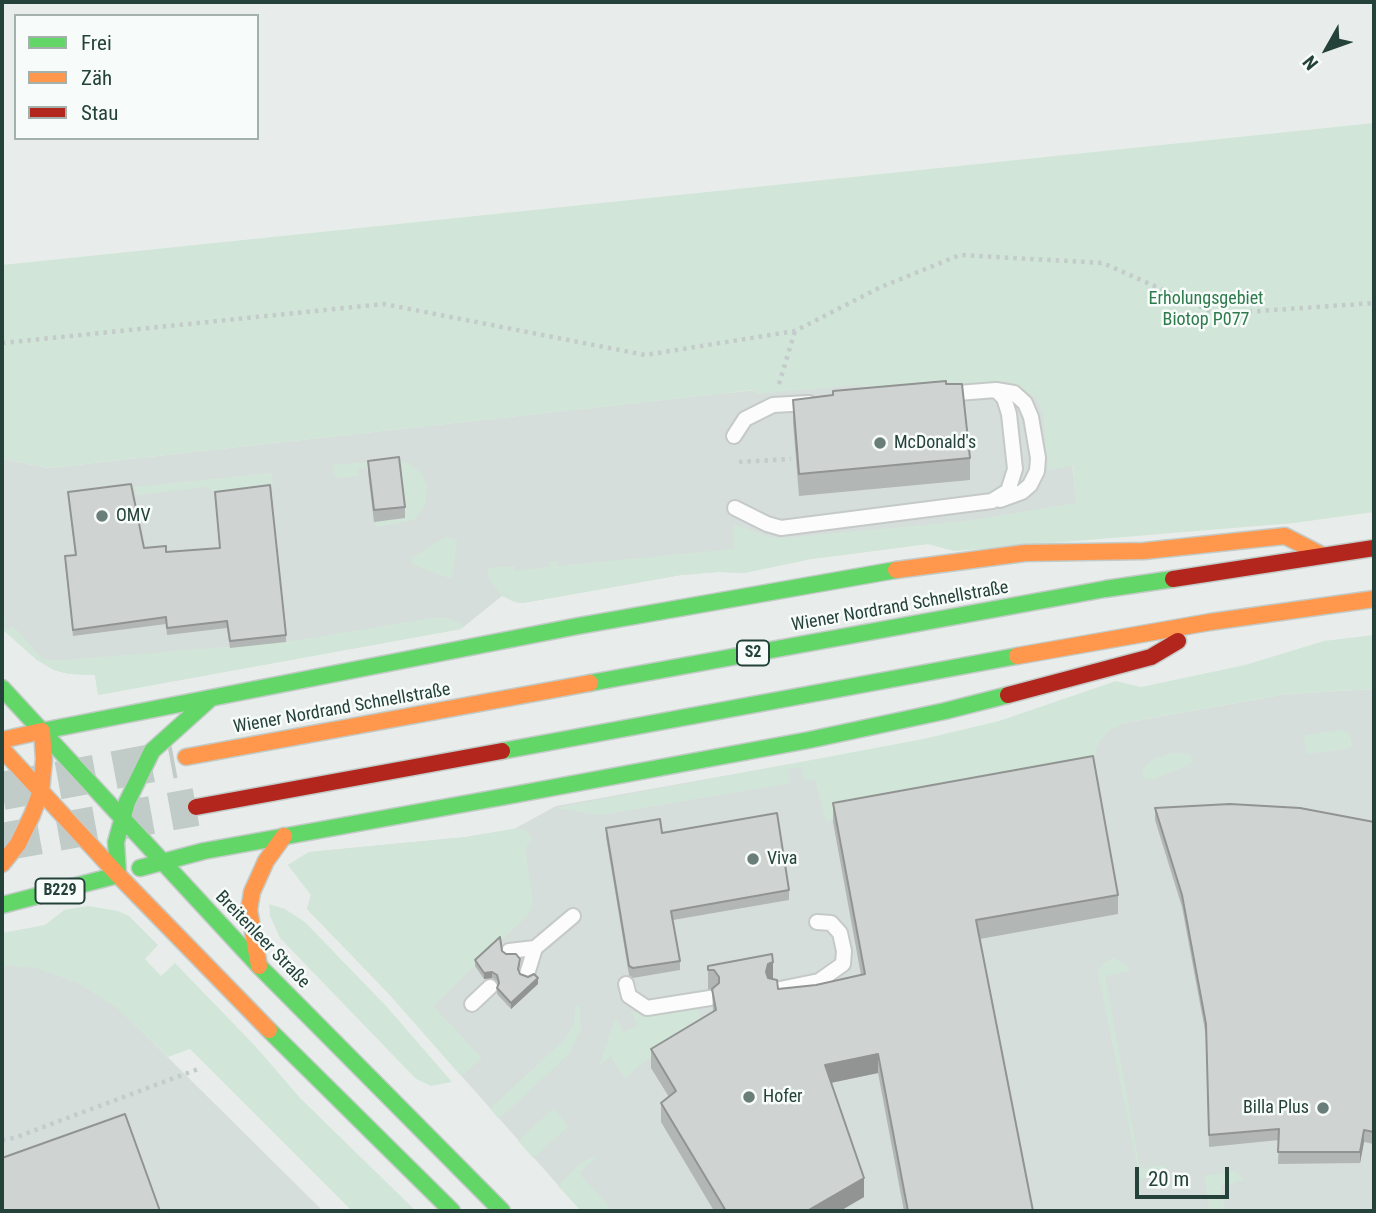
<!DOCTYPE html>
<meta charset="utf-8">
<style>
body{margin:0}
#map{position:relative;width:1376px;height:1213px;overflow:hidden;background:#e8edeb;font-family:"Roboto Condensed",sans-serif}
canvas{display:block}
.frame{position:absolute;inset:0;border:4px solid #24423a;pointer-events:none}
.legend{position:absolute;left:14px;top:14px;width:245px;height:126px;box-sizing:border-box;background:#f7fbf9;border:2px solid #a3b1ad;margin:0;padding:9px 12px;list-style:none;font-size:21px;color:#24423a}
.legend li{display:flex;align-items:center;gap:14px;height:35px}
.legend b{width:35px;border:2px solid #a3b1ad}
.north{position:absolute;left:1292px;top:14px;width:70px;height:70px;-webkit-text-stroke:5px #f7fbf9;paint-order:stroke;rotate:230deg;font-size:19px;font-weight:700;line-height:28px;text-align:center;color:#24423a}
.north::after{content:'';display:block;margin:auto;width:24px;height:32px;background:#24423a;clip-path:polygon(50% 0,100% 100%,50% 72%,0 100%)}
.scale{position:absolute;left:1135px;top:1167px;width:94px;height:32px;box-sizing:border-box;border:4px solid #24423a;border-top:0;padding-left:9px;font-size:21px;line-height:24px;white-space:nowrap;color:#24423a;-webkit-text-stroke:5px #f7fbf9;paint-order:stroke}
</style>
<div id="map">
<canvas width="1376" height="1213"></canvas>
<div class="frame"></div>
<ul class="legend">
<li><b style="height:9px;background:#63d668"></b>Frei</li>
<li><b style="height:9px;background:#ff974d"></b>Zäh</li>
<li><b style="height:9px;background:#b3261e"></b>Stau</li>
</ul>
<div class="north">N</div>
<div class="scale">20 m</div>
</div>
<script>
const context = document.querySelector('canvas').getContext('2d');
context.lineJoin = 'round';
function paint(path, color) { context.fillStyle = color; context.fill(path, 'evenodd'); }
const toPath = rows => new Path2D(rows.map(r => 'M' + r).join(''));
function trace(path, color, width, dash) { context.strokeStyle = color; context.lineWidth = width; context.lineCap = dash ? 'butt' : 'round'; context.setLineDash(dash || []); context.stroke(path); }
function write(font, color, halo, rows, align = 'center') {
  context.font = font + ' "Roboto Condensed",sans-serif'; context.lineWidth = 5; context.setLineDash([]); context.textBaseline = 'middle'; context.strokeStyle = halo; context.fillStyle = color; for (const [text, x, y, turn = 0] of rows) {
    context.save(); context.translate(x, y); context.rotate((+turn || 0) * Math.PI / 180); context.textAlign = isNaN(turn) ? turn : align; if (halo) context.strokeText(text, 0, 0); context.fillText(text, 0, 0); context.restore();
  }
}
const built = toPath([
 [1014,365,1065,405,1077,503,955,551,928,544,811,559,744,573,719,572,681,575,523,603,515,602,502,596,461,629,98,695,95,675,69,674,54,670,37,660,2,629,2,459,49,468,707,395],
 [1374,689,1374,1211,581,1211,389,994,307,909,311,895,288,865,309,852,466,837,514,829,556,806,807,761,814,771,1124,723,1286,694],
 [2,942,109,999,323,1211,2,1211]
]);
const green = toPath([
 [1374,123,1374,512,1294,523,955,551,928,544,811,559,744,573,719,572,681,575,523,603,515,602,502,596,489,579,488,568,514,566,515,571,550,567,550,562,558,561,558,566,734,549,733,529,735,525,770,537,784,538,968,521,1076,503,1073,466,1051,470,1048,468,1043,415,1039,403,1035,397,1017,385,1004,381,882,392,857,385,756,394,755,390,49,468,2,459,2,265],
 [398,460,410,464,422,474,427,487,426,501,424,507,414,520,377,527,376,522,405,518,368,472,367,467,358,468,359,476,335,478,332,465],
 [272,473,273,485,213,491,207,487,136,495,134,487],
 [445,537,456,540,457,543,452,577,449,578,412,564,412,558],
 [2,614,6,619,3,625,7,630,13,626,43,659,54,661,286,642,431,618,446,618,461,623,463,626,461,629,98,695,95,675,69,674,54,670,37,660,2,629],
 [1374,635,1374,689,1286,694,1124,723,1110,730,1099,742,1094,757,1097,774,1093,775,826,821,815,779,804,780,801,767,788,769,790,783,600,815,555,808,923,739,999,721,1116,681,1141,687,1245,665,1324,641],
 [1342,730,1349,733,1352,745,1350,748,1307,754,1304,738,1306,735],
 [1172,753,1190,754,1192,762,1187,766,1150,780,1142,777,1143,769,1154,759],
 [518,828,526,831,532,837,525,850,533,901,529,914,433,1006,482,1058,461,1076,389,994,307,909,311,895,288,865,309,852,466,837],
 [269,904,285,909,305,922,387,1007,452,1082,431,1086,416,1079,280,938,270,916],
 [88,906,118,911,129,916,158,945,145,959,161,976,175,963,257,1048,300,1098,416,1211,352,1211,190,1049,168,1057,116,1007,78,983,36,968,2,965,2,933,45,925,64,910],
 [1113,958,1126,964,1130,971,1105,976,1140,1169,1164,1165,1165,1175,1140,1179,1098,973,1102,964],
 [579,1005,581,1028,570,1053,499,1119,490,1109,564,1040,574,1023,576,1006],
 [698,1006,701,1022,642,1063,625,1079,611,1056,599,1066,616,1017,623,1032,638,1026,631,1011,641,1015],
 [554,1108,568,1127,533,1158,518,1141],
 [594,1156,596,1157,579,1173,613,1211,581,1211,558,1186,581,1163],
 [1231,1171,1236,1172,1244,1180,1221,1186,1225,1211,1210,1211,1204,1176]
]);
const highwayTunnel = toPath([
 [2,791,174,759],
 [2,842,196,807]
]);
const path = toPath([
 [2,343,384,304,645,355,795,331,881,287,960,255,1103,263,1217,314,1374,303],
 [779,384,795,331],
 [739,462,791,459],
 [2,1140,14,1138,201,1068]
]);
const lane = toPath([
 [996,390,1014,393,1025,403,1031,417,1038,458,1037,471,1030,485,1022,492,1000,500],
 [734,436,745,419,773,405,809,403],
 [735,508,767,524,781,528,992,501,1008,491,1015,469,1009,414,1004,398,996,390,945,394],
 [509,951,535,948],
 [527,974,535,948,573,916],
 [626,984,629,996,647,1008,710,998],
 [775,990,819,981,843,964,844,951,840,933,831,923,817,922],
 [472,1004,490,987]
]);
const fast = toPath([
 [590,683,1105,589,1173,579],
 [2,688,259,966,502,1211],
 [42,731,578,626,896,570],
 [502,751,1017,656],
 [502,797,809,740,945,711,1008,695],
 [140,868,204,851,502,797],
 [118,875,116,842,127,802,152,751,211,698],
 [2,905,118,875],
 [269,1030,452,1211]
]);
const slow = toPath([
 [896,570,1025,553,1144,551,1285,536,1322,555],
 [1017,656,1210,622,1374,599],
 [2,740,42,731,44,759,41,791,32,815,18,844,2,864],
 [2,749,118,875,269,1030],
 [186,757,590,683],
 [259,966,249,910,252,892,266,861,284,836]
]);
const jam = toPath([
 [1173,579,1374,548],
 [1008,695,1151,657,1178,641],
 [196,807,502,751]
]);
const wall = toPath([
 [946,384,970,458,970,480,799,496,793,422,793,400],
 [368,461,405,507,405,518,374,522,368,472],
 [68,492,144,548,166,552,220,548,215,492,286,635,286,642,230,648,227,628,167,635,166,624,73,636,65,563,65,556,75,555],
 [833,803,1118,895,1118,914,980,939,1033,1211,904,1211,878,1073,831,1083,864,1197,840,1211,714,1211,661,1122,661,1103,669,1097,651,1068,651,1049,713,1012,712,989,708,989,708,966,773,979,778,989,816,985,861,975,833,822],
 [1155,808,1374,822,1374,1144,1364,1142,1360,1163,1278,1164,1279,1140,1209,1147,1206,1036,1182,907,1155,820],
 [606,828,662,833,789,890,789,900,673,920,680,961,680,970,633,978,629,975,606,837],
 [475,960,520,965,518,971,520,974,538,984,511,1009,497,994,497,988,498,985,497,981,492,978,484,979,475,966]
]);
const shadedWall = toPath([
 [773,962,773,981,768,983,766,972,768,964],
 [492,972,492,978,484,979,484,973],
 [538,978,538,984,511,1009,511,1003],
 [878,1054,878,1073,825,1084,825,1065],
 [1364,1130,1364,1142,1360,1163,1360,1152],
 [864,1178,864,1197,840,1211,807,1211]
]);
const building = toPath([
 [946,381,946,384,962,384,970,458,799,474,793,400,833,395,833,391,946,381],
 [399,457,405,507,374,510,368,461,399,457],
 [131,484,144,548,166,546,166,552,220,548,215,492,270,485,286,635,230,641,227,621,167,628,166,617,73,630,65,556,76,555,68,492,131,484],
 [1093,756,1118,895,976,920,1033,1211,908,1211,878,1054,825,1065,864,1178,807,1211,726,1211,661,1103,676,1091,651,1049,716,1010,712,989,719,983,719,977,714,970,708,970,708,966,772,954,773,962,768,964,766,972,768,978,777,980,778,989,816,985,865,974,833,803,1093,756],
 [1230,804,1300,808,1374,822,1374,1132,1364,1130,1360,1152,1278,1152,1279,1129,1209,1135,1206,1024,1182,895,1155,808,1230,804],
 [777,813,789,890,671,911,680,961,633,968,629,966,606,828,660,819,662,833,777,813],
 [500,937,502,951,506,954,516,954,520,959,518,969,520,974,528,977,534,974,538,978,511,1003,497,988,499,983,497,975,492,972,484,973,475,960,500,937],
 [125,1114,160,1211,2,1211,2,1158,125,1114]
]);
const markers = [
 [880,443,7,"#697e78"],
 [102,516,7,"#697e78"],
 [753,859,7,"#697e78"],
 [749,1097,7,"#697e78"],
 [1323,1108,7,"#697e78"]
];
const shields = [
 [753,653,32],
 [60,891,49]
];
const shieldNames = [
 ["S2",753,653],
 ["B229",60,891]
];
const parkNames = [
 ["Erholungsgebiet",1206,299],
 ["Biotop P077",1206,320]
];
const poiNames = [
 ["McDonald's",894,443],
 ["OMV",116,516],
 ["Viva",767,859],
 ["Hofer",763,1097],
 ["Billa Plus",1309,1108,"right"]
];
const streetNames = [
 ["Wiener Nordrand Schnellstraße",900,607,-10],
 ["Wiener Nordrand Schnellstraße",342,709,-10],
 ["Breitenleer Straße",262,940,46]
];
paint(built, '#d6dedb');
paint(green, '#d1e6d8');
trace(highwayTunnel, '#c1cbc8', 38, [38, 19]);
trace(lane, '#c5cac8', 18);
trace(fast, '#c3cbc8', 19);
trace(slow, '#c3cbc8', 19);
trace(jam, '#c3cbc8', 19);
trace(path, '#c3ccca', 4.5, [3.5, 5]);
trace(lane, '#fcfcfc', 14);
trace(fast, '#63d668', 16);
trace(slow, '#ff974d', 16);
trace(jam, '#b3261e', 16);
paint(wall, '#b2b6b5');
paint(shadedWall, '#919493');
paint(building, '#cfd4d2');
trace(building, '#919493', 2);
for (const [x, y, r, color] of markers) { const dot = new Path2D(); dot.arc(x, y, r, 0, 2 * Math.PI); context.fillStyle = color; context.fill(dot); trace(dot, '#f7fbf9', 2.5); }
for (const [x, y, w] of shields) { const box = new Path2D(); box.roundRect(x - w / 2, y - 12.5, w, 25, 5); context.fillStyle = '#f7fbf9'; context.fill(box); trace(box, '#24423a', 2); }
write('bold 16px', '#24423a', null, shieldNames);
write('18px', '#2d7a4b', '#f7fbf9', parkNames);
write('18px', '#24423a', '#f7fbf9', poiNames, 'left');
write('18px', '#24423a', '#f7fbf9', streetNames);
</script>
